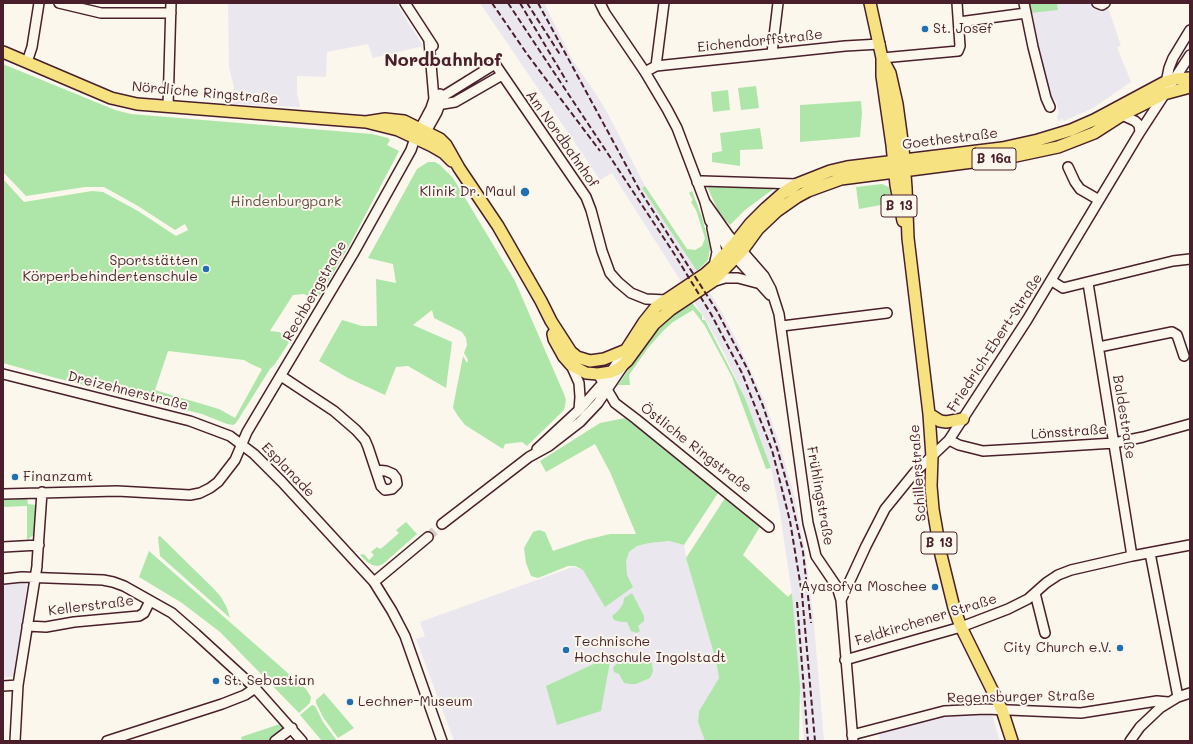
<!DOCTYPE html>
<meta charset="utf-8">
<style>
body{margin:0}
#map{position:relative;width:1193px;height:744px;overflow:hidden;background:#fbf7ec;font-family:Mali,sans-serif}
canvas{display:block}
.frame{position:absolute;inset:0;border:4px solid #4a1f2b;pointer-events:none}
</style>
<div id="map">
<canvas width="1193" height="744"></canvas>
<div class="frame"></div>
</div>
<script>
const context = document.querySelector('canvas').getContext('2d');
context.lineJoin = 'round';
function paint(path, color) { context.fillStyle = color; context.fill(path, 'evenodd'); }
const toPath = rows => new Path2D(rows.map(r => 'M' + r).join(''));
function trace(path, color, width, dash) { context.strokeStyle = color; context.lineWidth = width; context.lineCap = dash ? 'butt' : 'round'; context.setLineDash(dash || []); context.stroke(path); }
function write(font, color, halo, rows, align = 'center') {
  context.font = font + ' Mali,sans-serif'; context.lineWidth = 4; context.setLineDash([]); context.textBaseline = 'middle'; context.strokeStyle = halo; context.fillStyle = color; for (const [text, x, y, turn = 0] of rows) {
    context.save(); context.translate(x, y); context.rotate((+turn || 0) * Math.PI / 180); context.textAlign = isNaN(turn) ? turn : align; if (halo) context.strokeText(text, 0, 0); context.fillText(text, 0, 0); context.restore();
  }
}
const built = toPath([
 [228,3,396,3,423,46,373,58,368,44,327,52,326,77,297,76,297,93,300,107,233,104,234,87,229,68],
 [480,3,545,3,546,7,573,61,596,94,608,114,645,186,642,188,684,250,720,309,738,343,765,402,779,442,794,495,804,544,813,613,824,741,804,741,792,594,780,513,771,468,745,398,722,349,705,319,612,173,600,180],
 [1029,3,1092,3,1093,9,1108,7,1121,46,1117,47,1131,82,1093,108,1064,121,1063,119,1058,121,1057,116,1059,113,1056,101,1050,96,1038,45,1034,19,1030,14],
 [669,541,684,545,686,558,716,661,719,678,699,711,698,722,705,741,454,741,416,639,425,636,420,622,573,567,583,570,629,552,637,546,650,543],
 [24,582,27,586,14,676,3,678,3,584],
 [965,714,992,715,1000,741,880,741,879,734,937,718]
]);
const green = toPath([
 [1030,3,1057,3,1058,10,1031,13],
 [3,64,115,110,131,114,372,134,388,138,390,140,387,145,399,151,349,246,319,297,315,301,304,294,293,295,270,331,279,332,290,339,288,344,275,364,270,369,236,423,233,425,227,424,202,414,56,378,3,363,3,179,24,202,92,191,103,192,138,211,176,236,188,230,185,224,175,230,138,206,104,187,85,187,26,196,3,172],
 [168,351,244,360,251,364,262,369,235,418,219,409,155,390],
 [756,86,759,108,741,110,738,88],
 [728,90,730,110,713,112,711,92],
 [861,101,862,113,860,137,800,142,800,105],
 [760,128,763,149,740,150,740,166,712,162,712,153,722,151,720,133],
 [428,162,435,162,440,165,453,178,515,281,564,394,566,400,564,410,527,446,522,442,505,444,503,449,465,425,458,416,453,408,454,402,463,356,467,363,468,360,464,353,467,345,466,338,462,332,434,318,432,310,413,325,452,342,446,388,408,366,396,367,385,395,348,378,319,361,342,320,362,326,377,326,376,279,396,283,393,264,368,258,417,169],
 [706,184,776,187,745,210,730,225,719,213],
 [882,184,889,187,892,203,859,209,856,187],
 [645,186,687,249,695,250,702,246,705,238,696,210,691,202,693,200,689,193,692,191,702,217,710,248,708,260,697,271,642,188],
 [692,303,702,315,702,320,705,320,745,398,771,468,766,469,732,377,705,326,693,310,673,322,663,331,648,348,629,375,630,385,618,385,638,355,660,328,679,311],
 [625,418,720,490,684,545,669,541,650,543,637,546,629,552,626,561,627,575,633,587,605,607,583,570,575,566,568,566,538,578,531,576,526,563,524,548,533,532,539,530,545,532,553,551,585,540,610,534,636,534,610,472,595,444,546,472,540,461,600,423],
 [727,495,761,525,743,555,788,597,792,593,800,687,799,741,705,741,698,722,699,711,719,678,716,661,686,558],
 [27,498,28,504,36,505,35,534,27,540,27,506,3,507,3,499],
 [406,522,417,534,383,564,378,566,372,565,367,562,360,555,362,554,365,555,369,560,374,555,371,552,377,547,380,549,383,547,399,533,396,530],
 [160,536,214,589,221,597,227,608,230,618,160,556,158,537],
 [149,551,306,689,311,697,310,703,299,713,220,632,182,603,139,577],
 [632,593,644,616,644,621,638,626,640,631,637,633,631,631,627,622,621,622,614,620,612,616,618,611,623,604,624,598],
 [611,656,601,711,557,725,546,686],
 [646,656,650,660,652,664,653,671,650,678,636,684,630,684,624,683,619,674,614,672,613,668,615,665,620,662],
 [324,693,354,728,338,738,323,717,316,703,316,700],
 [312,705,315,706,323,722,337,741,322,741,300,715],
 [280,724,287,730,269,741,242,741,241,737]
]);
const minorTunnel = toPath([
 [428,537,442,524]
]);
const minor = toPath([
 [59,3,101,13,171,13],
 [405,3,433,46],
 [600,3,605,13,645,72,667,109,677,128,705,202,710,221,715,228,729,250,740,262,770,295],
 [1024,3,1033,47,1046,98,1050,107],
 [1097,3,1102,5,1105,3],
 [959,22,1026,13],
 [772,53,778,3],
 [882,58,958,51,960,46,957,3],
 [27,62,32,47,39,3],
 [656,66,664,3],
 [645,72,656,66,845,46,880,44],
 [1165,88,1169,68,1173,58,1190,30],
 [434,99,440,95,445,95,450,92,495,64,586,197,591,210,602,251,610,273,618,282,631,293,646,299,666,300],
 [436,100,440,104,443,104,455,102,502,75],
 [168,107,171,3],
 [1122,115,1135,121,1139,125,1140,132],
 [423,137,437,112,440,104,440,94],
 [1068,167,1075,182,1080,189,1099,200],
 [697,182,702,181,797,184],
 [705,202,729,236,764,276,771,289,779,314,808,523,812,539,816,556,837,587,841,600,853,741],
 [712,228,717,252,714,266],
 [1052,281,1063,288,1173,261,1190,259],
 [712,282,725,278,738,278,757,283],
 [1088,283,1132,556],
 [782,326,887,313],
 [1099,347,1172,332,1177,335,1184,356],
 [571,365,579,383,580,397,579,410],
 [3,374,190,421,230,436,254,454,282,482,374,582,392,611,405,636,442,741],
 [598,374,615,403,636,419,769,527],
 [281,376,334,411,356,430,365,440,368,447,381,486,385,490,392,489,397,484,396,478,393,474,386,471,376,470],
 [949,440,959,445,983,451,1035,448,1114,443,1143,437,1190,424],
 [537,449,579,410,603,383,626,350],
 [3,494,117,491,190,495,200,493,210,488,218,482,235,460,247,432,353,254,411,150,415,138,431,108,434,99,429,41],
 [442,524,529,457,549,446,580,422,598,403,623,366],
 [3,547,39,545],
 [1150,553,1178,697],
 [37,564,42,492],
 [3,579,22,577,103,580,113,582,124,586,172,613,196,634,255,688,302,741],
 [374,582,428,537],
 [1035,593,1045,633],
 [841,600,866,546,885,509,915,472,949,440,1027,320,1140,132,1190,55],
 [27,626,46,627,74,622,139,616,144,613,150,601],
 [845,660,961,627,1008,609,1028,599,1046,583,1058,575,1071,570,1132,556,1190,545],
 [3,686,18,685],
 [852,735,944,711,985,709,1081,713,1157,701,1168,702],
 [15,741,18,685,37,566],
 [107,741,222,704,245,695,255,688],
 [275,741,292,728],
 [1130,741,1140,727,1160,708,1178,697,1190,693]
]);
const major = toPath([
 [870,3,882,58,882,76,892,145,896,185,903,221],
 [3,52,111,98,137,104,366,122,398,130,432,146,444,153,452,161],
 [882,58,890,73,897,104,903,148,906,188,908,238,929,414,932,457,931,486,933,509,941,555,954,608,961,627,1002,710,1012,741],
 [366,122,385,119,404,121,440,139,446,145,459,168,498,226,541,301,551,321,571,352,577,357,590,361,604,359,626,350,644,322,656,307,666,300,705,274,714,266,735,243,750,224,766,208,783,193,797,184,830,171,847,167,1002,148,1038,140,1071,130,1094,120,1165,82,1175,79,1190,78],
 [553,334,554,339,564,357,571,365,586,373,598,374,611,372,618,369,627,361,654,324,670,310,712,282,742,251,758,229,777,211,797,197,808,191,841,179,1011,157,1058,147,1094,133,1122,115,1164,94,1190,87],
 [929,414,940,421,946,422,963,419]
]);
const rail = toPath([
 [492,3,527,54,600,151],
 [508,3,675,255,711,314,742,373,772,450,790,521,802,594,815,741],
 [520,3,567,82],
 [527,3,561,56],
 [538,3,639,189,717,311,748,370,763,406,777,448,790,494,803,552,811,623],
 [797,602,808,741]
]);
const markers = [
 [925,29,4,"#1f6fb2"],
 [525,192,5,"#1f6fb2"],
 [206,269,4,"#1f6fb2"],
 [15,477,4,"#1f6fb2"],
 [935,587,4,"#1f6fb2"],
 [1120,648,4,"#1f6fb2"],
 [566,650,4,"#1f6fb2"],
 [216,681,4,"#1f6fb2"],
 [350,702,4,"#1f6fb2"]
];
const shields = [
 [994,159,44],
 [899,206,36],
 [939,543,36]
];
const shieldNames = [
 ["B 16a",994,159],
 ["B 13",899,206],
 ["B 13",939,543]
];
const poiNames = [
 ["St. Josef",933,29],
 ["Klinik Dr. Maul",516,192,"right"],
 ["Sportstätten",198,261,"right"],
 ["Körperbehindertenschule",198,277,"right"],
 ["Finanzamt",23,477],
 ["Ayasofya Moschee",927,587,"right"],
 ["Technische",574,642],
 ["Hochschule Ingolstadt",574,658],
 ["City Church e.V.",1112,648,"right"],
 ["St. Sebastian",224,681],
 ["Lechner-Museum",358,702]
];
const streetNames = [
 ["Eichendorffstraße",760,41,-6],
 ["Nördliche Ringstraße",205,93,5],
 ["Am Nordbahnhof",562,139,55],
 ["Goethestraße",950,139,-7],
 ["Rechbergstraße",315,291,-60],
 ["Friedrich-Ebert-Straße",995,343,-57],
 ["Dreizehnerstraße",128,391,14],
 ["Baldestraße",1124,417,81],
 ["Lönsstraße",1069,432,-4],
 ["Östliche Ringstraße",696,448,38],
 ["Esplanade",288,470,46],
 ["Schillerstraße",918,473,-94],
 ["Frühlingstraße",820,496,80],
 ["Kellerstraße",91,606,-7],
 ["Feldkirchener Straße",926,620,-17],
 ["Regensburger Straße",1021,697,-1]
];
const parkNames = [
 ["Hindenburgpark",286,202]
];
const districtNames = [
 ["Nordbahnhof",443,60]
];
paint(built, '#ebe7ef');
paint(green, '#aee6a9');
trace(minorTunnel, '#d8ccc5', 9, [9, 4.5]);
trace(minor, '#4a1f2b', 12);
trace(major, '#4a1f2b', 14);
trace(minor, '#fbf7ec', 9);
trace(major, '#f7e281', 11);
trace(rail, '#4a1f2b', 2, [6, 3]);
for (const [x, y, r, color] of markers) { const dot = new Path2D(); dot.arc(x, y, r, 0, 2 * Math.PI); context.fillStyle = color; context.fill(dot); trace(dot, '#fbf7ec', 1.5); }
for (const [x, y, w] of shields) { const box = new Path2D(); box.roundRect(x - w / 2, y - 11, w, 22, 3); context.fillStyle = '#fbf7ec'; context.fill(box); trace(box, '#4a1f2b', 1); }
write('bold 13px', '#4a1f2b', null, shieldNames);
write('14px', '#4a1f2b', '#fbf7ec', poiNames, 'left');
write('14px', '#4a1f2b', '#fbf7ec', streetNames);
write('14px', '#63514a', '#fbf7ec', parkNames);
write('bold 18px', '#4a1f2b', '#fbf7ec', districtNames);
</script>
